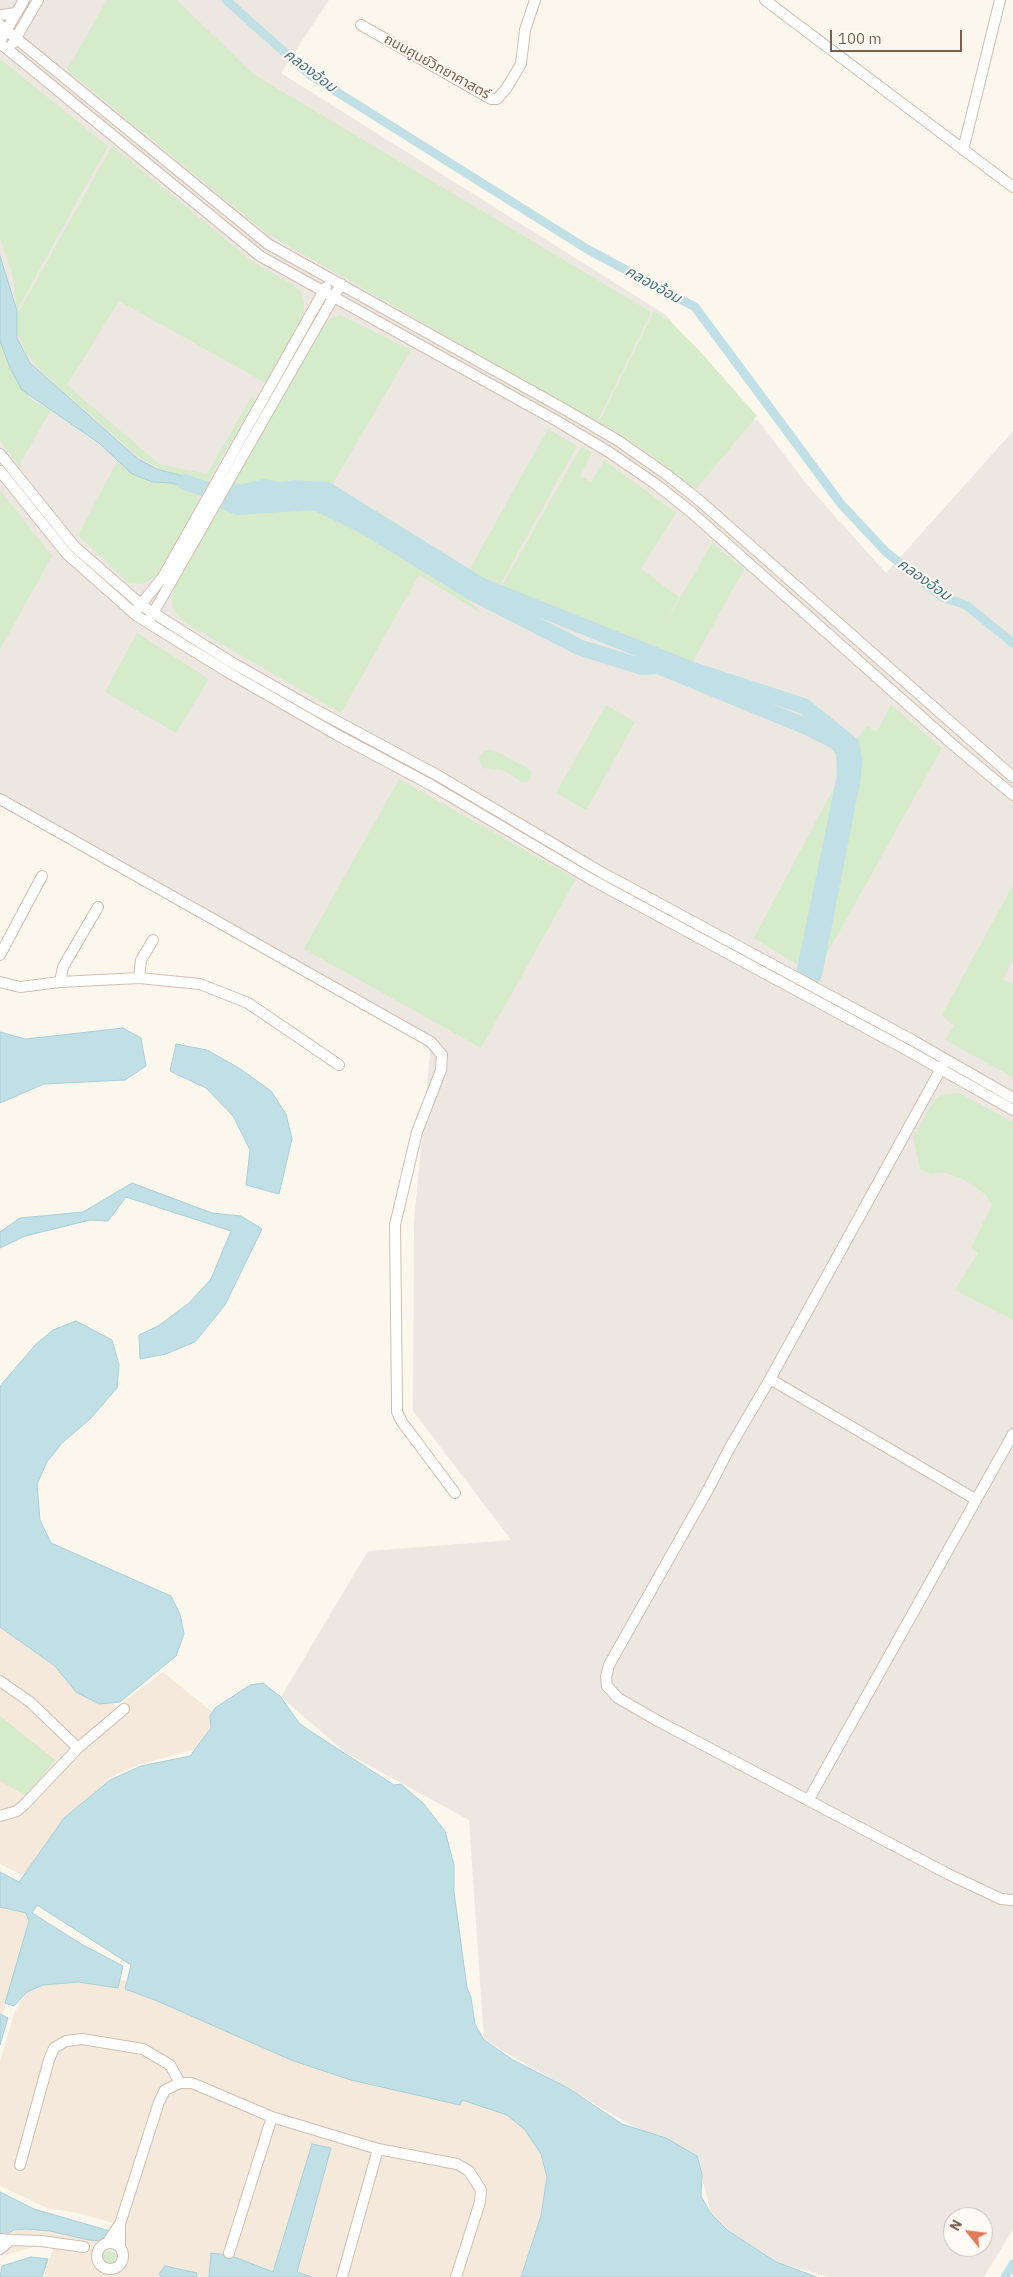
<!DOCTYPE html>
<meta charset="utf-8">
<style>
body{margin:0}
#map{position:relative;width:1013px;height:2277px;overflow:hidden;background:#fcf7ed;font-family:"IBM Plex Sans",sans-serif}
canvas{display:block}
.north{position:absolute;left:943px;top:2207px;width:50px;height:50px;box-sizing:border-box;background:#fffaf3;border:1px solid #c9bcb1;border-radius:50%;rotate:299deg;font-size:14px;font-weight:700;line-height:20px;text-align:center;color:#785f4f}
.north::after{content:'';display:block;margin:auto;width:18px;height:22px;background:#e17a57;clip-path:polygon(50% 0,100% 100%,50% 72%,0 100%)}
.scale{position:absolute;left:830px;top:30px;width:132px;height:22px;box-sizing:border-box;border:2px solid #785f4f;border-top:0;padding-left:6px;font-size:15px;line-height:18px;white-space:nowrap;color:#785f4f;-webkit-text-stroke:4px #fffaf3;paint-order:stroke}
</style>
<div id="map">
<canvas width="1013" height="2277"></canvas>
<div class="north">N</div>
<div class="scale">100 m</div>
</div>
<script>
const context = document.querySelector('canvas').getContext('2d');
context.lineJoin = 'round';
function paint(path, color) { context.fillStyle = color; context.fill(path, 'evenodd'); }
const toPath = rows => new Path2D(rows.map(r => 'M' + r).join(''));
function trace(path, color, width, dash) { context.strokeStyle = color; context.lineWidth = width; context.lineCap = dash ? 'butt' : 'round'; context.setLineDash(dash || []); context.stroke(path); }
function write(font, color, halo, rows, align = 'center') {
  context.font = font + ' "IBM Plex Sans","Noto Sans Thai",sans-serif'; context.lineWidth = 4; context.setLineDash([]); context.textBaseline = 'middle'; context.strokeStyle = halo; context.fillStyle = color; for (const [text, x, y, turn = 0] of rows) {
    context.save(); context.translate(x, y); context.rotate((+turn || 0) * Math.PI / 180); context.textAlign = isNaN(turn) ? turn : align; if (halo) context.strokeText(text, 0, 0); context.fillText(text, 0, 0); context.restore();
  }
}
const residential = toPath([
 [0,1618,97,1683,116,1707,163,1672,212,1712,214,1724,195,1749,135,1766,109,1778,65,1821,24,1876,0,1864],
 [0,1893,32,1910,0,2025],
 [83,1975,127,1981,185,2004,513,2108,539,2138,554,2191,527,2277,44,2277,53,2249,41,2245,1,2256,4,2236,28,2226,96,2238,113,2223,78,2213,47,2208,0,2186,0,2062,14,2013,30,1987]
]);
const industrial = toPath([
 [0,0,329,0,281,73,666,315,755,421,757,419,808,486,886,573,1013,431,1013,2229,984,2277,828,2277,776,2262,727,2230,711,2214,697,2156,645,2133,484,2040,469,1820,346,1753,281,1697,368,1551,511,1540,413,1411,414,1221,431,1042,0,799],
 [953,2217,983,2217,983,2247,953,2247]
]);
const green = toPath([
 [107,0,177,0,253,74,651,312,597,422,266,233,67,70],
 [0,59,108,146,17,310,13,276,0,238],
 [112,146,253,262,292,284,301,292,304,301,304,313,266,383,119,301,67,385,159,464,207,474,252,396,255,401,207,483,161,469,141,459,43,373,26,353,18,335,17,315],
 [0,297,1,340,10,368,21,389,33,401,51,410,21,461,21,468,0,441],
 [654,311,670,322,697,348,757,416,696,489,646,451,599,422],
 [340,315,411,350,331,487,314,490,280,490,265,487,236,493,231,488,321,327,330,319],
 [548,429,577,446,497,590,467,574],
 [581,447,592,452,580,476,591,482,604,460,676,513,641,569,679,597,665,624,712,543,744,569,690,666,499,591],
 [118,460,132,474,153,482,171,483,199,492,196,501,198,503,158,575,143,584,129,583,78,535],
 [0,490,52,556,0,649],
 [223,501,238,507,315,502,467,589,467,599,484,615,419,575,341,713,187,624,176,614,172,604,174,589],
 [137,633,209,679,176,733,105,692],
 [606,705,635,722,586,810,556,793],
 [891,705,942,748,816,973,852,780,854,761,852,745,867,726,877,732],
 [837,742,844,752,846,773,803,968,754,938,838,780,842,758],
 [486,750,493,750,528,768,531,771,531,779,527,782,522,782,503,770,483,768,479,758],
 [399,779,576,879,481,1048,304,949],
 [1013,885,1013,959,1003,979,1013,984,1013,1077,945,1040,954,1026,942,1015],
 [959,1093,1013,1122,1013,1320,955,1290,978,1253,971,1248,992,1205,985,1194,963,1179,942,1172,931,1174,920,1169,913,1137,935,1099,944,1094],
 [0,1716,55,1760,27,1796,0,1781],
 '101 2259a8 8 0 1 1 16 0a8 8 0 1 1-16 0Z'
]);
const water = toPath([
 [0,256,17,311,17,338,30,363,138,459,157,469,208,483,202,495,188,487,171,483,153,482,132,474,99,443,22,390,10,368,0,341,0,256],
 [123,1028,141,1038,146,1066,125,1080,44,1084,0,1103,0,1032,26,1039,123,1028],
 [176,1044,207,1050,239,1068,271,1091,286,1114,292,1139,279,1194,246,1185,250,1150,233,1116,206,1088,170,1071,176,1044],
 [132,1183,212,1213,241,1216,262,1229,225,1305,195,1342,166,1354,140,1359,139,1335,158,1326,189,1303,211,1279,231,1231,126,1197,108,1221,90,1220,25,1236,0,1248,0,1232,20,1218,83,1212,132,1183],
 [76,1321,112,1340,119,1365,117,1388,90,1419,62,1443,47,1462,37,1484,40,1520,51,1543,171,1596,180,1614,184,1634,176,1656,120,1702,99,1704,76,1692,55,1666,0,1627,0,1386,36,1344,53,1330,76,1321],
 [263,1683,281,1697,299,1723,310,1731,394,1785,401,1784,424,1804,445,1831,454,1865,454,1892,467,1988,471,1997,475,2024,484,2040,513,2060,568,2088,622,2124,666,2138,697,2156,702,2174,701,2196,711,2214,727,2230,776,2262,817,2277,521,2277,541,2216,547,2177,541,2154,525,2130,507,2115,462,2100,460,2105,351,2080,291,2060,155,2000,125,1989,131,1965,37,1905,32,1913,83,1945,123,1966,118,1988,78,1982,43,1985,27,1992,14,2006,5,2003,29,1921,26,1913,0,1907,0,1872,19,1882,64,1818,110,1780,141,1766,190,1756,211,1728,210,1716,215,1708,250,1685,263,1683],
 [0,2014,8,2018,0,2045,0,2014],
 [312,2144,331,2148,297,2272,312,2277,209,2277,211,2253,229,2255,273,2272,312,2144],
 [0,2192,34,2209,110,2231,106,2241,89,2240,50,2231,27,2229,14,2230,6,2235,0,2236,0,2192],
 [31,2257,48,2259,42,2277,0,2277,2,2266,31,2257],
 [165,2266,197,2273,196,2277,162,2277,159,2274,165,2266]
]);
const canal = toPath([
 [226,0,310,75,587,249,695,307,841,504,886,552,942,597,966,605,1013,643],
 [1005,2277,1013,2264]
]);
const river = toPath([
 [185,482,193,485,243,501,319,498,471,592,581,648,643,667,658,666,807,727,837,742,844,752,845,776,805,969,814,975,853,777,854,761,852,745,804,706,690,669,482,586,327,490,296,488,280,490,265,487,234,494,231,489,223,501,238,507,315,502,366,527]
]);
const minor = toPath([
 [765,0,1013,187],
 [0,15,17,13],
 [0,25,268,244,564,409,617,440,666,474,700,501,1013,777],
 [361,25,491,99,497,99,506,89,521,64,525,30,535,0],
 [0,41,24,0],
 [0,43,260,256,557,421,609,452,657,485,691,512,952,744,1013,795],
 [13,43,38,0],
 [963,150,1000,0],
 [0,454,75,547,144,607,231,662,314,709,437,775,599,871,912,1040,1013,1098],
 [0,471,67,554,137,616,226,671,339,736,431,785,594,881,907,1050,1013,1110],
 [138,608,163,577,326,287],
 [151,617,341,284],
 [0,799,431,1042,442,1055,441,1070,417,1132,395,1225,397,1402,397,1412,402,1422,455,1493],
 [0,955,42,876],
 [139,978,141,960,153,940],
 [0,982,20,987,60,982,139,978,200,984,248,1003,339,1065],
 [60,982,63,967,98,907],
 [943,1065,770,1379,729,1449,710,1486,609,1665,606,1677,607,1686,618,1698,658,1721,948,1874,1001,1899,1013,1900],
 [770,1379,975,1499],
 [0,1681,30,1702,78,1748,124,1709],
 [809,1799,1013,1434],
 [0,1816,17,1811,25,1804,78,1748],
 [20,2165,49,2060,54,2048,66,2041,82,2039,143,2049,170,2065,180,2083],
 [120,2224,159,2102,165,2090,180,2083,192,2083,272,2117,378,2149,457,2164,469,2171,481,2190,480,2202,456,2277],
 [0,2239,11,2240,0,2249],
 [11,2240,41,2241,84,2247],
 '97 2256a13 13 0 1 1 26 0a13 13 0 1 1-26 0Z',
 [107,2243,120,2224,120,2247],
 [229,2253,272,2117],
 [342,2277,378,2149]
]);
const streetNames = [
 ["ถนนศูนย์วิทยาศาสตร์",437,67,29]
];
const waterNames = [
 ["คลองอ้อม",310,71,37],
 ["คลองอ้อม",653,285,29],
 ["คลองอ้อม",924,580,35]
];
paint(residential, '#f4e9db');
paint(industrial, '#ece7e1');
paint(green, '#d6ebca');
paint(water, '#c0e0e6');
trace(water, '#a7cfd8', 1);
trace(canal, '#c0e0e6', 9);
trace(river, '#c0e0e6', 16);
trace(minor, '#cfbfb1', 12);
trace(minor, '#fff', 10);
write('14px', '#785f4f', '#fffaf3', streetNames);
write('italic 15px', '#457783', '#fffaf3', waterNames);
</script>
